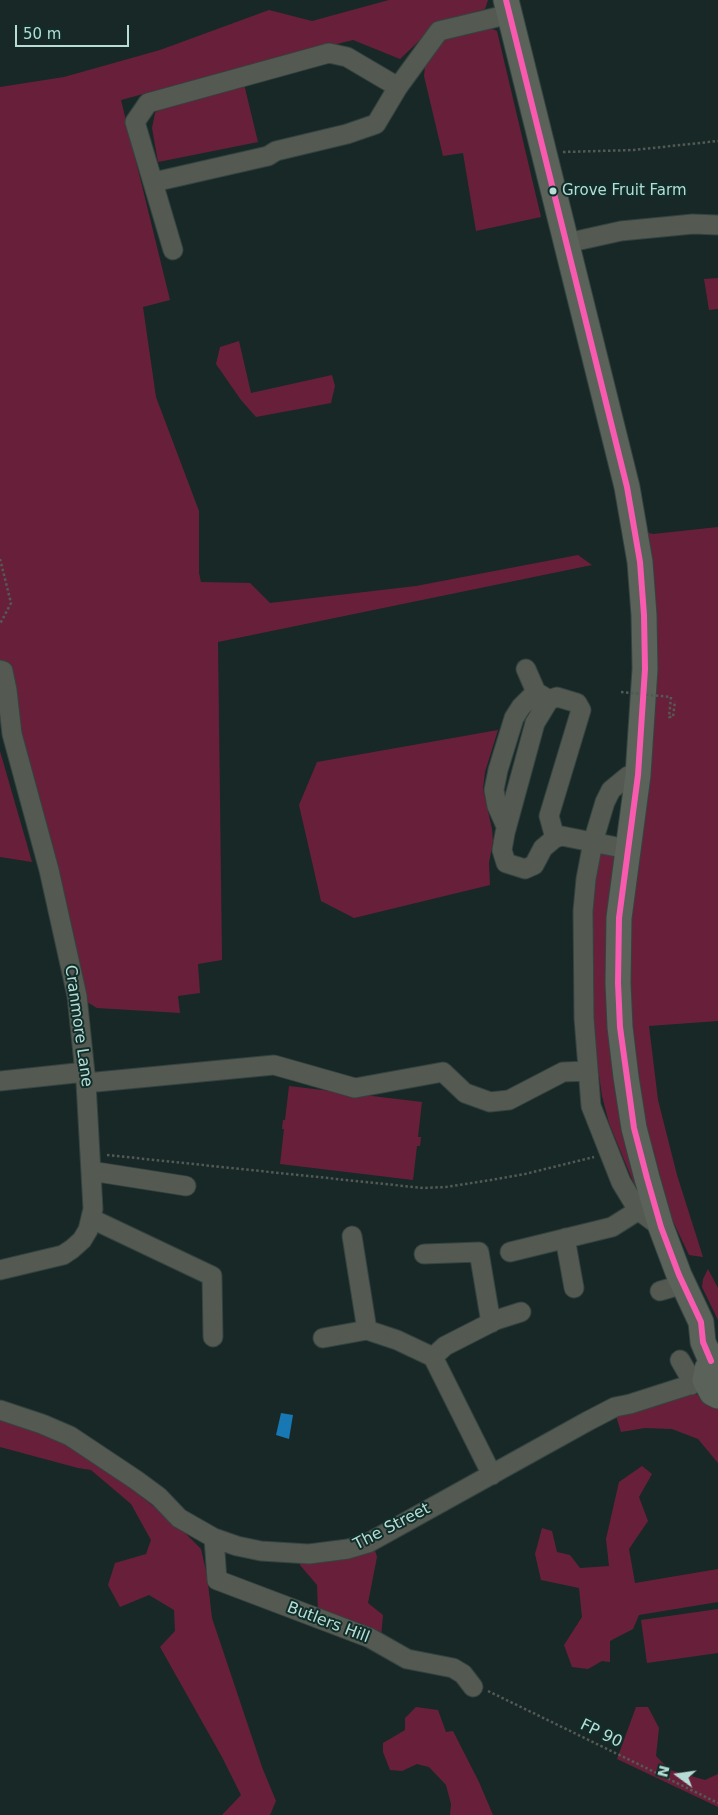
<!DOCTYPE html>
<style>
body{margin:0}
#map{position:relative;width:718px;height:1815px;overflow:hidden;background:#182826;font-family:"DejaVu Sans",sans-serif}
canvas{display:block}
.north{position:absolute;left:653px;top:1750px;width:50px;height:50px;-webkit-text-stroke:4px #122e2a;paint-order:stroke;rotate:284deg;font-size:14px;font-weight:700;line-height:20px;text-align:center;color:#b5ddd6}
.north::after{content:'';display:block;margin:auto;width:18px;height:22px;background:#b5ddd6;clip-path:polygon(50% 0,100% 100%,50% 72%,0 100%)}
.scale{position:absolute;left:15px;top:25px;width:114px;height:22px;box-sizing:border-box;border:2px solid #b5ddd6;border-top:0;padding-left:6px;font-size:15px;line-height:18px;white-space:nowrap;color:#b5ddd6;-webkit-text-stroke:4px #122e2a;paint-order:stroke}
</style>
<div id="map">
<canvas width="718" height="1815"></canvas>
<div class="north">N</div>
<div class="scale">50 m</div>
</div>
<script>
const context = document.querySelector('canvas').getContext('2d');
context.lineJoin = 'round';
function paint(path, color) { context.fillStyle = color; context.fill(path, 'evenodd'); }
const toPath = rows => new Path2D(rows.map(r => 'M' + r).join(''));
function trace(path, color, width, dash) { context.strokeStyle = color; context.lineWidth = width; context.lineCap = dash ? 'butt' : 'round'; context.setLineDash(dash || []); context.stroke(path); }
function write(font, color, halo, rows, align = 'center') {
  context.font = font + ' "DejaVu Sans",sans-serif'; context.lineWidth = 4; context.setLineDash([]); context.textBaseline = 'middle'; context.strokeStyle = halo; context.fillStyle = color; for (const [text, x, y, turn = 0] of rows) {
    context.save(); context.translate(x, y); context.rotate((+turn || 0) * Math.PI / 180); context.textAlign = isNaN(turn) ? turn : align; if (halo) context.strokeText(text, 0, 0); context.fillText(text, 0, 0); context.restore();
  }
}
const green = toPath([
 [389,0,488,0,485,9,436,25,400,59,353,40,240,68,121,100,170,300,143,307,156,397,199,511,199,573,201,582,250,583,270,603,416,586,578,555,592,565,218,642,222,960,198,964,200,993,178,996,180,1013,97,1008,77,996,0,678,0,87,64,77,160,50,269,10,312,21],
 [490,28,497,31,541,217,476,231,463,153,443,156,424,76,426,58,442,37],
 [244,84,258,142,158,162,152,128,155,113,165,104],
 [718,278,718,309,709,310,704,279],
 [239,341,251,393,332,375,335,386,331,403,256,417,241,400,216,364,220,347],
 [718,527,718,1021,649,1026,658,1100,677,1175,703,1257,689,1255,671,1217,637,1098,625,919,646,532,653,534],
 [498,730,485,772,483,789,492,829,493,841,489,863,490,885,354,918,321,901,299,805,317,762],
 [0,751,32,862,0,857],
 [601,853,608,853,614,857,616,866,641,1201,609,1123,602,1096,596,1055,593,1008,592,947,593,892,598,858],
 [289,1086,422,1102,418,1137,421,1137,420,1146,417,1146,413,1180,280,1164,284,1129,282,1129,283,1120,285,1120],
 [708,1269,718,1288,718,1320,702,1287,703,1279],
 [696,1394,714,1398,718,1402,718,1463,698,1439,672,1429,645,1428,621,1432,616,1416,674,1396],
 [0,1419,64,1442,99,1463,177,1525,201,1549,207,1575,212,1618,262,1767,276,1801,270,1815,222,1815,241,1795,222,1757,160,1647,175,1631,174,1610,149,1595,120,1607,108,1585,115,1563,146,1554,151,1540,131,1504,91,1470,78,1468,0,1447],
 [642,1466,652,1474,639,1497,648,1521,629,1549,635,1583,718,1569,718,1602,639,1615,633,1629,610,1641,610,1662,602,1661,588,1669,572,1667,564,1645,582,1617,579,1588,541,1580,535,1554,542,1528,552,1531,557,1552,570,1555,580,1568,609,1566,606,1539,619,1482],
 [374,1547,377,1557,368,1603,383,1615,381,1637,318,1611,317,1585,300,1565,300,1560],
 [718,1609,718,1653,647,1663,641,1620],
 [416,1707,438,1710,446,1732,453,1731,479,1782,493,1815,450,1815,451,1804,446,1785,429,1767,417,1764,402,1771,390,1770,383,1752,383,1743,405,1730,405,1718],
 [636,1707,648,1707,659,1728,656,1756,670,1770,705,1780,718,1774,718,1807,617,1759]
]);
const water = toPath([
 [281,1413,293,1415,289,1439,276,1435]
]);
const path = toPath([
 [563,152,634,150,718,141],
 [0,559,11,603,0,624],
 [671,697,669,717,673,717,675,701],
 [107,1155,423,1188,446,1187,491,1180,525,1174,594,1157],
 [488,1691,718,1803]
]);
const minor = toPath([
 [154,182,268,156,276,151,347,134,376,124,398,87],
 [567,243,621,231,693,224,718,225],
 [173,250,135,122,148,103,329,53,347,57,398,87,439,31,510,14],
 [526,669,536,692,546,698],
 [0,670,3,671,7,690,12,734,49,870,77,996,86,1083,93,1209,88,1230,82,1240,72,1249,63,1255,0,1270],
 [638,775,628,776,611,790,605,802,593,842,586,879,583,911,584,1018,591,1106,621,1182,638,1210,661,1227],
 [506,826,497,806,494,790,498,770,514,718,521,707,536,692],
 [555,838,549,816,581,710,577,703,557,697,549,700,535,723,505,833,502,850,506,863,525,869,534,865,543,848,555,838,562,836,627,849],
 [0,1081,85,1072],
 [86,1083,274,1065,355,1088,443,1072,465,1093,490,1102,509,1100,563,1072,588,1071],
 [91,1171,186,1186],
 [92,1219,212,1276,213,1337],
 [352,1236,367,1330,397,1340,433,1357,492,1475],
 [565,1238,574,1288],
 [510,1252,612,1227,639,1210],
 [424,1254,479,1252,491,1323],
 [660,1291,684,1284],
 [323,1338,367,1330],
 [433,1357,445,1346,496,1320,521,1312],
 [680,1360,688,1374,691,1385],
 [0,1410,42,1424,70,1436,136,1480,159,1497,179,1518,214,1538,237,1546,261,1551,309,1554,348,1549,368,1543,588,1421,615,1407,630,1404,705,1380],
 [214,1538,217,1580,370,1638,407,1659,453,1668,463,1674,473,1687]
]);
const major = toPath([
 [506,0,627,487,640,562,644,615,645,669,638,775,619,918,618,983,620,1027,626,1077,634,1128,647,1178,661,1227,679,1275,701,1322,703,1342,711,1361],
 [718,1356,711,1361,707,1369,705,1380,712,1393,718,1396]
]);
const pathBridge = toPath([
 [621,692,671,697]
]);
const bus1 = toPath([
 [506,0,627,487,640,562,644,615,645,669,638,775,619,918,618,983,620,1027,634,1128,647,1178,661,1227,679,1275,701,1322,703,1342,711,1361]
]);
const markers = [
 [553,191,4.5,"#b5ddd6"]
];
const busNames = [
 ["Grove Fruit Farm",562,191]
];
const streetNames = [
 ["Cranmore Lane",78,1026,82],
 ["The Street",392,1527,-27],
 ["Butlers Hill",328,1623,21],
 ["FP 90",601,1734,26]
];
paint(green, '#68203a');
paint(water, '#1778b3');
trace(minor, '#334341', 21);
trace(major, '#334341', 27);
trace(path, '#535a55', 2.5, [2.5, 2.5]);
trace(minor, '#545951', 19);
trace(major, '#5a6259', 25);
trace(pathBridge, '#535a55', 2.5, [2.5, 2.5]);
trace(bus1, '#f75aaf', 6);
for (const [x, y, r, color] of markers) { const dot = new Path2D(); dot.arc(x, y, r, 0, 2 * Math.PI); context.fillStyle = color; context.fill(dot); trace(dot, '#122e2a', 2); }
write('15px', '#b5ddd6', '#122e2a', busNames, 'left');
write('16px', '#b5ddd6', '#122e2a', streetNames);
</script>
